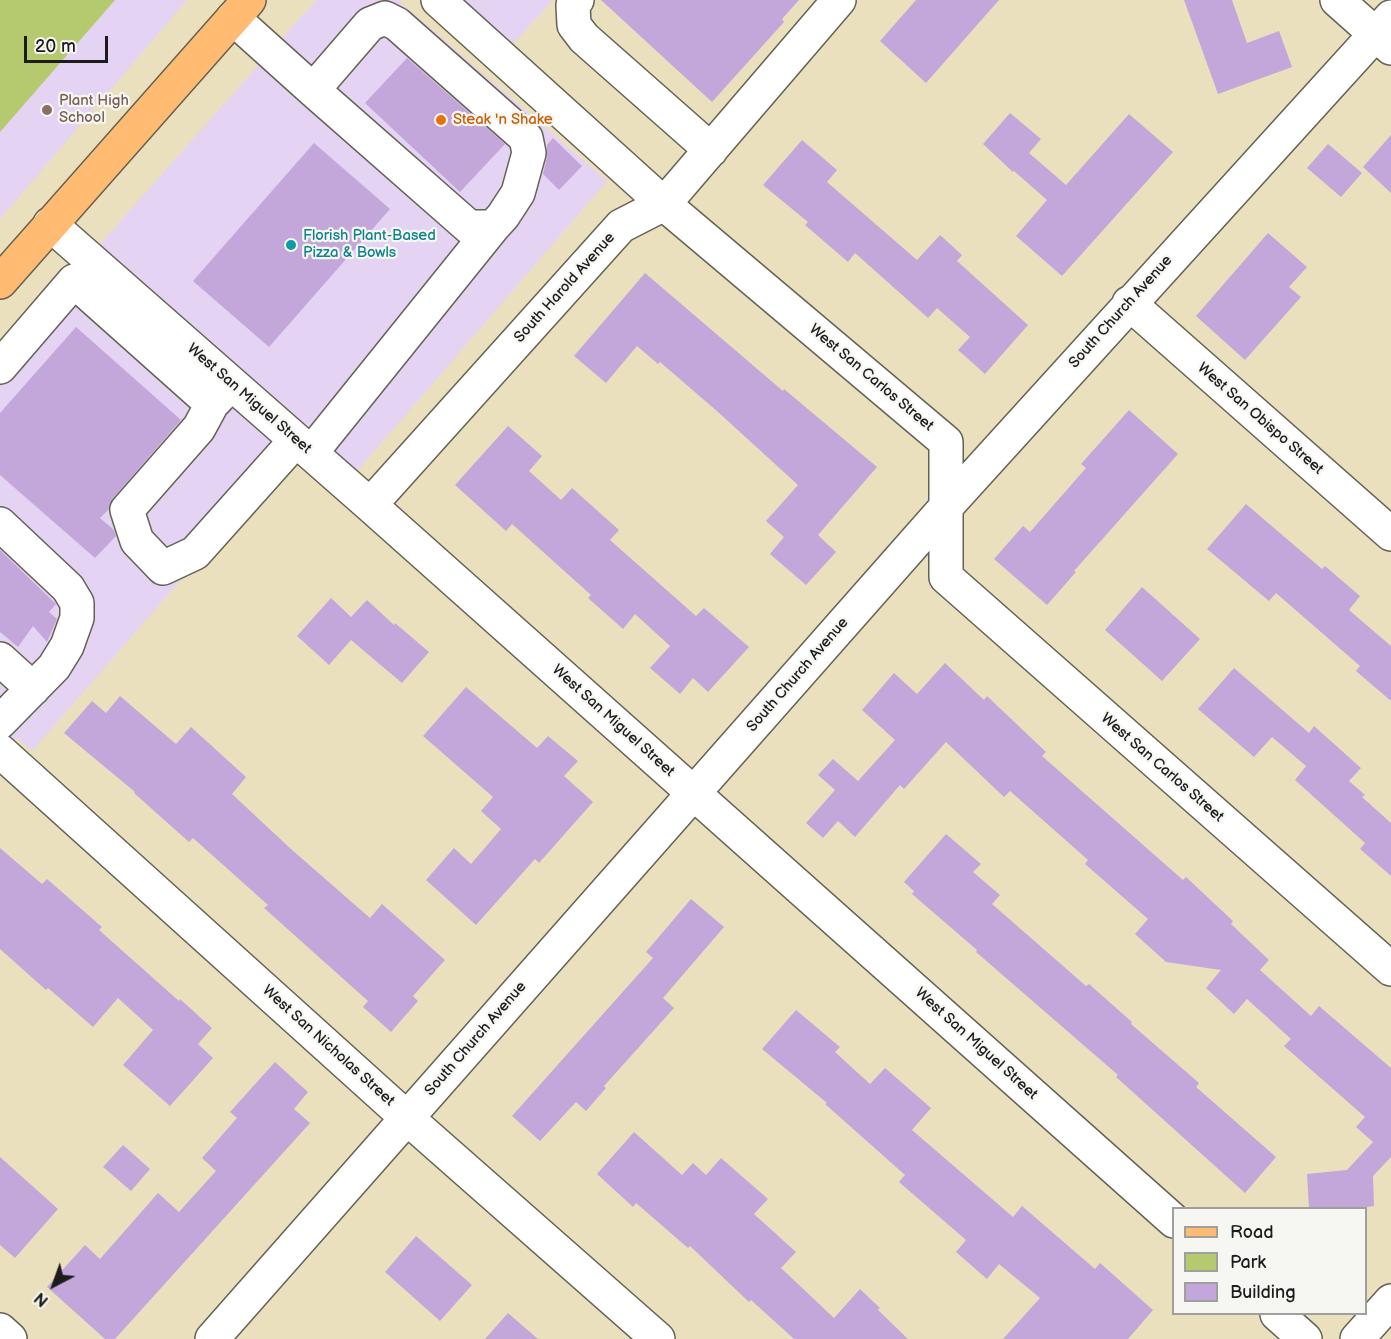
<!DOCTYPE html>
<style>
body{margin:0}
#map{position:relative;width:1391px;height:1339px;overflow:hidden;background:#eae0be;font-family:"Balsamiq Sans",sans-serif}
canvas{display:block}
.legend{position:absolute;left:1172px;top:1207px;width:195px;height:108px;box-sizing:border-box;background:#f6f6f2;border:2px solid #9f9f9c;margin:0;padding:8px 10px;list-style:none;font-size:18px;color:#1c1c1c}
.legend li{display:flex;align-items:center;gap:12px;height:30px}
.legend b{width:30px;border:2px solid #9f9f9c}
.north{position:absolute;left:24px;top:1255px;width:60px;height:60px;-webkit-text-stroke:4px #f6f6f2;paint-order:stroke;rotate:221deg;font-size:16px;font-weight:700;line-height:24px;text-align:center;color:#1c1c1c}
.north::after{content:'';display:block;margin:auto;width:21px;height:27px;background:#1c1c1c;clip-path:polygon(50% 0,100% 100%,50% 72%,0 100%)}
.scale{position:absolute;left:24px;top:36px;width:84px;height:27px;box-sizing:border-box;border:3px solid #1c1c1c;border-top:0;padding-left:8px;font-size:18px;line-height:21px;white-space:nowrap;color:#1c1c1c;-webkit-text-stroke:4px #f6f6f2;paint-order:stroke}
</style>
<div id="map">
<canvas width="1391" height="1339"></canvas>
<ul class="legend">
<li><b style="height:8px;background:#ffbb71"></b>Road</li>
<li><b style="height:16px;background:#b5ca6e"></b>Park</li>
<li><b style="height:16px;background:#c3a7db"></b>Building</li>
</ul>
<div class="north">N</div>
<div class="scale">20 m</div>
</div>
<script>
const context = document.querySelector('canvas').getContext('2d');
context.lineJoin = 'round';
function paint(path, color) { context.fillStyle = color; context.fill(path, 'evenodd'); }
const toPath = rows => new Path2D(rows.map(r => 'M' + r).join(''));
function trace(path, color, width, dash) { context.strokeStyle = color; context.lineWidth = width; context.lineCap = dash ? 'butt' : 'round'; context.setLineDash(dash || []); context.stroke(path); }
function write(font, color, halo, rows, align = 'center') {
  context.font = font + ' "Balsamiq Sans",sans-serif'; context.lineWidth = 4.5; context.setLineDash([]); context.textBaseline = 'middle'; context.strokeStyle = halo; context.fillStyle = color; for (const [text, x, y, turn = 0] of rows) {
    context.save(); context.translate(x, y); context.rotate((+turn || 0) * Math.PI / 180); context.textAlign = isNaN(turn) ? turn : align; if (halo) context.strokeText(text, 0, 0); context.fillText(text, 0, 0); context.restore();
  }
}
const built = toPath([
 [0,0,187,0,0,219],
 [316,0,398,0,607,181,353,476,306,436,32,751,17,738,0,758,0,357],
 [462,0,553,0,512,45]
]);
const green = toPath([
 [0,0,115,0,0,132]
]);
const building = toPath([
 [601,0,799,0,782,19,784,22,712,102],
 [916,0,999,0,926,83,880,41],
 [1184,0,1232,0,1247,43,1279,31,1292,67,1218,94],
 [407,58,505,144,460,192,365,103],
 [1010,113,1041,139,1029,153,1066,185,1129,114,1173,152,1062,276,1016,236,1047,200,1014,171,1013,172,983,144],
 [1391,135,1391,193,1363,167],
 [553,138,582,166,559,190,543,174,547,157,547,145],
 [802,140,837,170,827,182,917,260,940,235,962,255,957,261,1028,325,985,374,958,350,970,337,937,308,928,318,855,253,848,262,805,225,808,222,763,185],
 [314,143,390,209,269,347,193,281],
 [1328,144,1362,173,1341,197,1307,168],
 [1268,233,1307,267,1289,287,1301,297,1245,360,1196,316],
 [645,273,783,391,784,389,877,467,818,535,836,552,806,585,770,554,784,537,766,521,798,485,718,412,660,362,658,364,637,346,606,383,574,356],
 [76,327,181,420,113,498,109,509,100,518,114,530,116,536,95,558,0,475,0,413],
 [1129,410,1178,454,1074,571,1076,572,1047,605,994,559,1023,526,1030,532,1086,468,1081,464],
 [508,426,542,456,529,471,561,500,572,488,619,530,610,540,696,616,704,608,749,647,708,692,693,678,680,694,650,668,670,646,635,614,623,629,588,598,591,595,512,524,506,531,455,485],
 [1246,504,1322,569,1325,566,1360,596,1349,610,1391,646,1391,701,1356,671,1360,666,1276,593,1269,601,1207,549],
 [0,550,56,604,49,612,57,619,47,642,33,626,18,647,0,632],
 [1142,587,1200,639,1162,681,1105,630],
 [331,598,351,617,367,600,394,625,395,623,429,652,402,683,351,640,329,665,297,636],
 [945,663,984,700,987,696,1046,752,1042,756,1183,880,1186,877,1233,921,1231,924,1269,960,1260,970,1311,1016,1319,1006,1391,1068,1391,1157,1373,1176,1374,1206,1353,1209,1309,1209,1307,1174,1347,1170,1373,1142,1356,1127,1365,1117,1284,1046,1291,1039,1247,999,1234,1014,1206,988,1221,970,1166,962,1135,934,1148,919,1085,864,1088,860,1010,791,1004,797,946,742,904,789,900,785,855,837,838,821,823,838,806,823,835,790,818,775,833,759,858,781,895,740,862,710,894,673,917,694],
 [1234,668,1309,733,1314,726,1361,768,1349,781,1365,795,1362,797,1391,823,1391,876,1360,849,1365,843,1295,780,1306,766,1272,737,1254,757,1198,709],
 [466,687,537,748,548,736,578,761,564,776,593,802,539,863,535,859,476,925,426,880,454,848,471,864,501,829,481,811,493,797,423,736],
 [120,696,176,744,191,727,246,777,232,794,291,849,370,918,382,904,445,960,413,996,418,1001,391,1032,363,1007,368,1001,264,908,268,905,193,838,189,842,134,793,135,792,64,733,92,701,106,713],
 [946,834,981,864,973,872,1000,895,992,904,1086,986,1089,984,1132,1022,1131,1024,1199,1083,1196,1087,1276,1157,1245,1193,1116,1077,1118,1075,976,952,977,950,912,894,914,891,904,882],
 [0,848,42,884,47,879,102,927,99,930,179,1001,180,999,212,1028,198,1044,213,1058,170,1106,123,1065,153,1030,118,998,93,1027,48,988,46,990,0,949],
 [691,899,724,927,663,998,674,1008,604,1086,606,1088,586,1111,576,1102,540,1141,512,1116,653,958,646,952],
 [796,1010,840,1047,835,1052,870,1084,885,1068,931,1108,912,1130,1013,1217,1022,1206,1095,1269,1100,1263,1153,1310,1128,1339,1003,1339,1040,1298,999,1264,987,1279,956,1252,966,1240,899,1182,905,1175,825,1104,827,1103,762,1049],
 [275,1062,308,1092,294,1109,310,1123,115,1339,105,1339,47,1287,85,1245,100,1259,158,1193,179,1212,216,1171,202,1158,237,1118,230,1112],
 [634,1132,682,1175,693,1163,706,1175,721,1158,768,1199,754,1214,796,1252,781,1268,834,1318,860,1289,880,1308,878,1310,908,1339,794,1339,751,1300,749,1302,690,1246,688,1248,636,1203,633,1207,597,1174],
 [123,1145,150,1169,131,1191,103,1167],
 [0,1157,58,1209,15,1258,0,1245],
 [416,1236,472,1285,440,1321,385,1272],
 [508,1313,538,1339,485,1339]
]);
const minor = toPath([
 [438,0,664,204,946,442,946,577,1391,969],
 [577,0,573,5,574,25,584,38,711,150],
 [1337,0,1391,48],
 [233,18,313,90,469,227,493,227,503,216,518,193,529,153,526,138,397,24,385,18,370,24,313,90],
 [50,224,370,505,1174,1221],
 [1129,303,1391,534],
 [0,367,74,281,212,404],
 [231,384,212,404,199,428,127,510,137,541,163,568,195,553,296,440],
 [311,453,493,227],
 [370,505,621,226,664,204,839,0],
 [0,524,68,588,77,603,77,618,67,646,54,667,0,722],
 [0,659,33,689],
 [0,751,407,1118,658,1339],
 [1277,1314,1305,1339],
 [0,1330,10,1339],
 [212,1339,946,507,1391,17],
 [1357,1339,1391,1301]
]);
const major = toPath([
 [0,282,249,0]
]);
const markers = [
 [47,110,6,"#8d6e63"],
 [441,120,6,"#e8710a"],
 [291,245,6,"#0f9aa8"]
];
const educationNames = [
 ["Plant High",59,101],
 ["School",59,118]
];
const foodNames = [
 ["Steak 'n Shake",453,120]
];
const cultureNames = [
 ["Florish Plant-Based",303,236],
 ["Pizza & Bowls",303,253]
];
const streetNames = [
 ["South Harold Avenue",565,288,-48],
 ["South Church Avenue",1121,312,-48],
 ["West San Carlos Street",871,378,40],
 ["West San Miguel Street",249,399,41],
 ["West San Obispo Street",1260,419,41],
 ["South Church Avenue",798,675,-49],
 ["West San Miguel Street",613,721,42],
 ["West San Carlos Street",1162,768,41],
 ["South Church Avenue",476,1039,-49],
 ["West San Miguel Street",976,1044,42],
 ["West San Nicholas Street",328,1046,42]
];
paint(built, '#e4d3f2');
paint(green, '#b5ca6e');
paint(building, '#c3a7db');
trace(minor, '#646155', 36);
trace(major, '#646155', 36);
trace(minor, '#fff', 33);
trace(major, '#ffbb71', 33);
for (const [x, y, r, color] of markers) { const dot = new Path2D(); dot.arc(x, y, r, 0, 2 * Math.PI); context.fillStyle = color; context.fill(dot); trace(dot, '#f6f6f2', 2); }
write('15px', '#785e54', '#f6f6f2', educationNames, 'left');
write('15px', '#c56008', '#f6f6f2', foodNames, 'left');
write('15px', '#0d838f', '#f6f6f2', cultureNames, 'left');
write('15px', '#1c1c1c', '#f6f6f2', streetNames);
</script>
